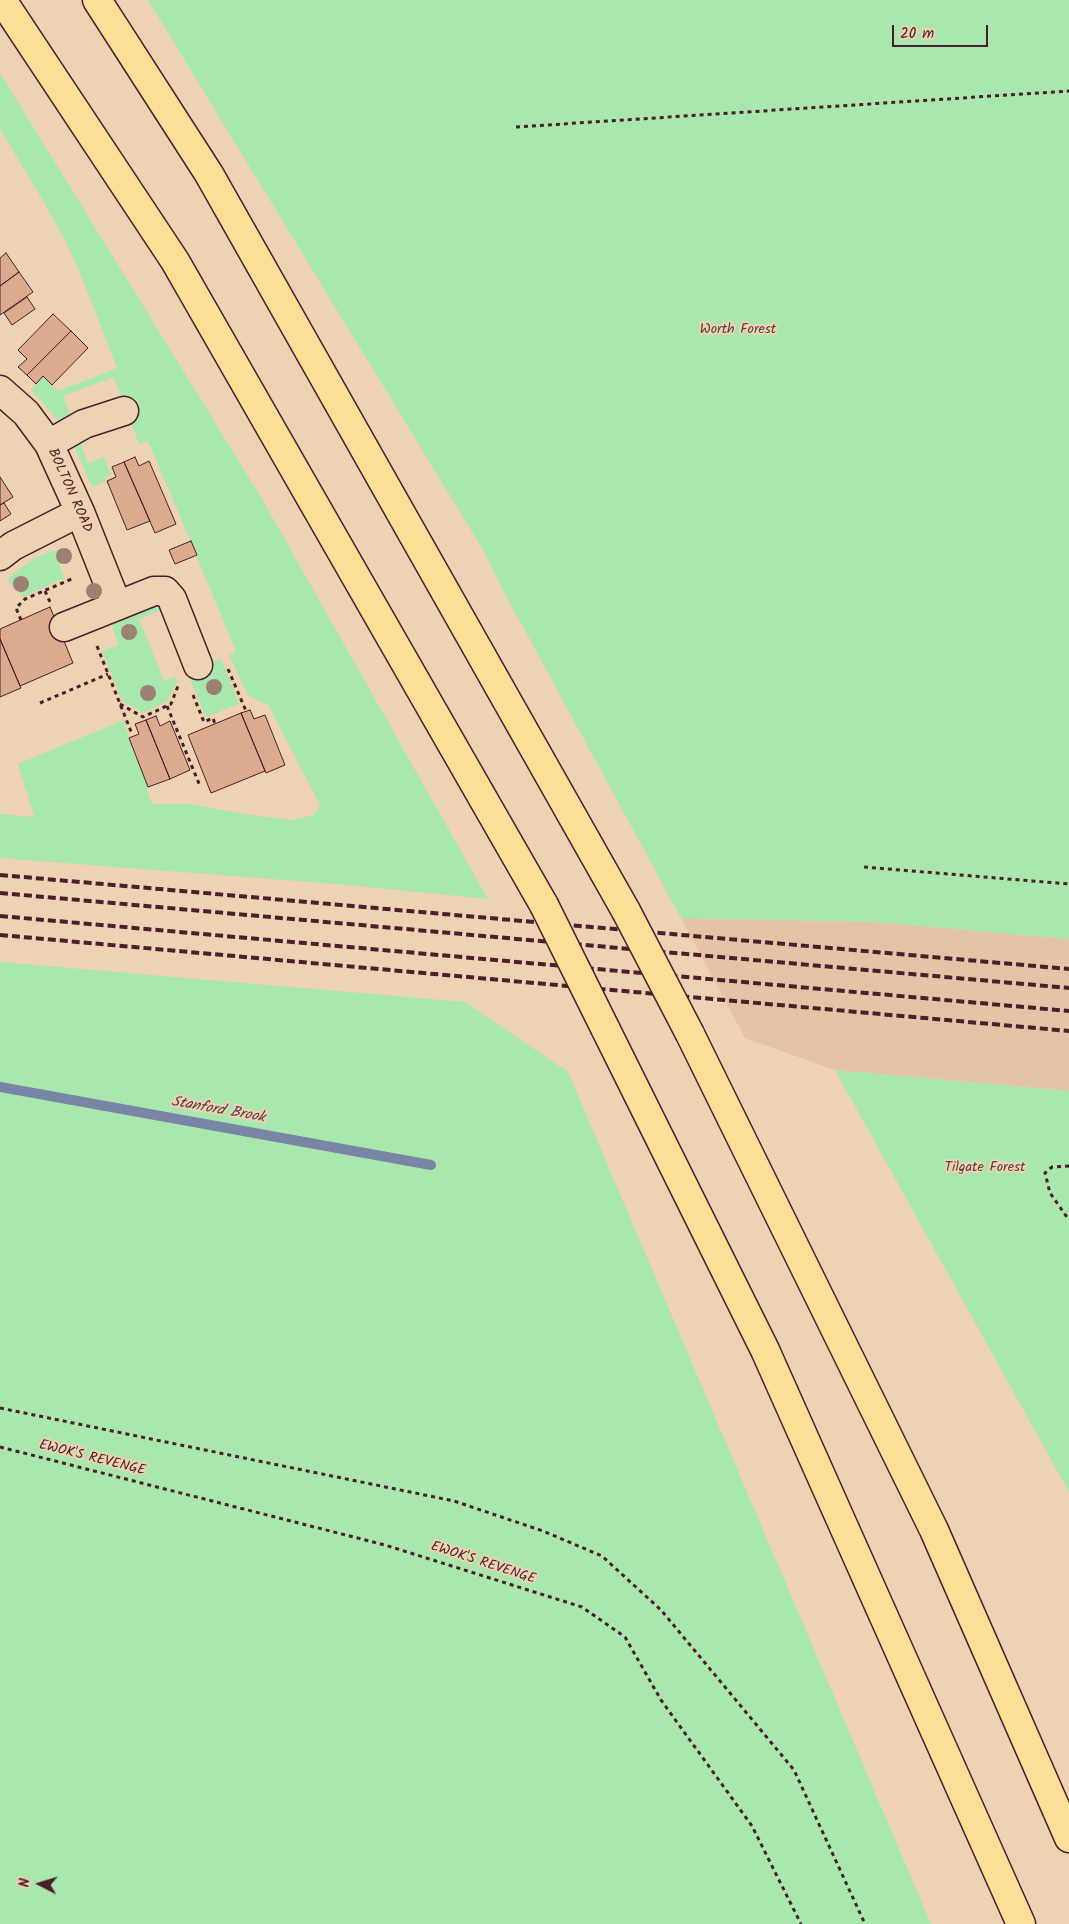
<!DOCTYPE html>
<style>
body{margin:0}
#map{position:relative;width:1069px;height:1924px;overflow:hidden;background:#edd2b4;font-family:Kalam,sans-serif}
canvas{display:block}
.north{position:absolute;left:15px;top:1859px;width:50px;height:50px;-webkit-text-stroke:4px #edd2b4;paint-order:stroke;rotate:275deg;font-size:14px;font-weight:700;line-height:20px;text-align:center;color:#4a1f2b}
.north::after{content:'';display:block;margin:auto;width:18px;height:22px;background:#4a1f2b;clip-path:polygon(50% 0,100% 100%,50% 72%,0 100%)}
.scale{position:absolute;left:892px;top:25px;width:96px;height:22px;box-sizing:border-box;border:2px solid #4a1f2b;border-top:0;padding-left:6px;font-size:15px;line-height:18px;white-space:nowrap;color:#4a1f2b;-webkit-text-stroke:4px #edd2b4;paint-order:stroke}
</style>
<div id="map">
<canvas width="1069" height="1924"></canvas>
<div class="north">N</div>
<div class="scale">20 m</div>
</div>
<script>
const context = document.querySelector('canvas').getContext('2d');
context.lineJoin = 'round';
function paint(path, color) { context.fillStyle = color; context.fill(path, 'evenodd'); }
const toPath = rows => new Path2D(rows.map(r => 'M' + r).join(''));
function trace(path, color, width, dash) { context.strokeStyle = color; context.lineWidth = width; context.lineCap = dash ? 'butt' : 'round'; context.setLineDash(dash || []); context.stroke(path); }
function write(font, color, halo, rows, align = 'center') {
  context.font = font + ' Kalam,sans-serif'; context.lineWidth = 4; context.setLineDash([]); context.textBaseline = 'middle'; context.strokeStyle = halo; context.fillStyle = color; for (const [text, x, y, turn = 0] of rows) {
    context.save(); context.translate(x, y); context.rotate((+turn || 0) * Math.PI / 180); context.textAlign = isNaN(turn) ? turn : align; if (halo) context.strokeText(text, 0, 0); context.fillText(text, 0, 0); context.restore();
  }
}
const built = toPath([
 [681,918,875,922,1069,939,1069,1091,835,1070,745,1038]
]);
const green = toPath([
 [148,0,1069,0,1069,939,875,922,681,918,503,590,485,553],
 [0,73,262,499,488,899,336,884,0,858,0,814,34,817,18,764,124,720,129,738,148,787,148,796,153,804,189,804,243,814,291,820,314,815,320,805,269,706,248,695,229,655,236,652,187,533,148,441,139,444,114,377,63,396,71,418,60,423,31,389,43,376,58,391,117,368,81,275,66,242,45,204,0,129],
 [78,437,88,463,104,457,111,475,104,477,107,481,92,487,71,439],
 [51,551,61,551,68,553,72,559,59,565,65,578,23,597,7,580,14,573,34,559],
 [157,602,160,610,139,619,164,681,175,677,177,681,168,701,143,713,122,701,102,651,119,645,112,627,118,618],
 [221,658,239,704,206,717,187,672],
 [0,962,465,1002,568,1072,931,1924,0,1924],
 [835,1070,1069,1091,1069,1492]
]);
const stream = toPath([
 [0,1087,431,1165]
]);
const building = toPath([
 [6,253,19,272,0,286,0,258,6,253],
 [19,272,33,292,0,315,0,286,19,272],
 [27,297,35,309,12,325,4,313,27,297],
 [53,314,71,331,27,375,18,367,27,359,18,350,53,314],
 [71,331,88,348,52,385,43,376,36,384,27,375,71,331],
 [135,457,139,466,149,461,176,524,155,533,124,462,135,457],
 [124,462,150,521,127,530,107,481,116,477,112,467,124,462],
 [0,477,13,497,0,505,0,477],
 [4,503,11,514,0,521,0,505,4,503],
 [191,541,197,555,175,564,169,550,191,541],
 [50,607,73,663,20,686,0,639,0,629,50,607],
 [0,639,21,688,0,697,0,639],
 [250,710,254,719,265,715,285,765,266,773,241,713,250,710],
 [241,713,265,771,211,793,188,735,241,713],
 [156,716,160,726,170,721,190,770,170,779,146,720,156,716],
 [146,720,170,779,148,787,129,738,139,734,135,724,146,720]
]);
const path = toPath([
 [516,127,1069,91],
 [45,591,50,602],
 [21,620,16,608,25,599,74,578],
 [97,646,132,734],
 [228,669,246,711],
 [193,695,204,722,213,718,215,724],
 [40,703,108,674],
 [120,704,143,717,171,704,178,686],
 [167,706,200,786],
 [864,867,1069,884],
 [1069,1166,1052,1167,1045,1173,1050,1193,1069,1220],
 [0,1408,454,1501,543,1531,602,1556,661,1610,794,1770,865,1924],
 [0,1447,385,1545,582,1607,625,1637,661,1700,752,1826,801,1924]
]);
const minor = toPath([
 [0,390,26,413,49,444,80,512,117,605],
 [49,444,84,424,124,411],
 [0,556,13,546,80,512],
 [64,627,154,591,165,591,172,599,198,665]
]);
const highway = toPath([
 [2,0,175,261,544,905],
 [97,0,209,174,626,911],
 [605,1028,765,1350,1021,1924],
 [690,1034,934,1530,1069,1838]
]);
const rail = toPath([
 [0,875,1069,969],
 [0,893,1069,988],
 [0,916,1069,1011],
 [0,935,1069,1031]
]);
const highwayBridge = toPath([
 [544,905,605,1028],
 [626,911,690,1034]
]);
const trees = [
 [64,556],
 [21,584],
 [94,591],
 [129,632],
 [214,687],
 [148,693]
];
const parkNames = [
 ["Worth Forest",738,331],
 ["Tilgate Forest",985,1169]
];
const streetNames = [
 ["BOLTON ROAD",69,491,66],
 ["EWOK'S REVENGE",92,1459,14],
 ["EWOK'S REVENGE",483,1564,18]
];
const waterNames = [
 ["Stanford Brook",218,1111,10]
];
paint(built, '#e5c3a6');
paint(green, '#a8e7ae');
trace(stream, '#7a84a4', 10);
paint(building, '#dcab8d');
trace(building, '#4a1f2b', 1);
trace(minor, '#4a1f2b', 31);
trace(highway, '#4a1f2b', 31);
trace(path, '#4a1f2b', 3, [4, 4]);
trace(minor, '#edd2b4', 28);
trace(highway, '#fdde96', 28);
trace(rail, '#4a1f2b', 4, [8, 4]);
trace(highwayBridge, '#4a1f2b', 31, []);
trace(highwayBridge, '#fdde96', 28);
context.fillStyle = '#9b8074';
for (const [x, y] of trees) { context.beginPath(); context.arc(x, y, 8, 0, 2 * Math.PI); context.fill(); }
write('14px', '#583d3f', '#edd2b4', parkNames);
write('14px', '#4a1f2b', '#edd2b4', streetNames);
write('italic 15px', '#563849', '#edd2b4', waterNames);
</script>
